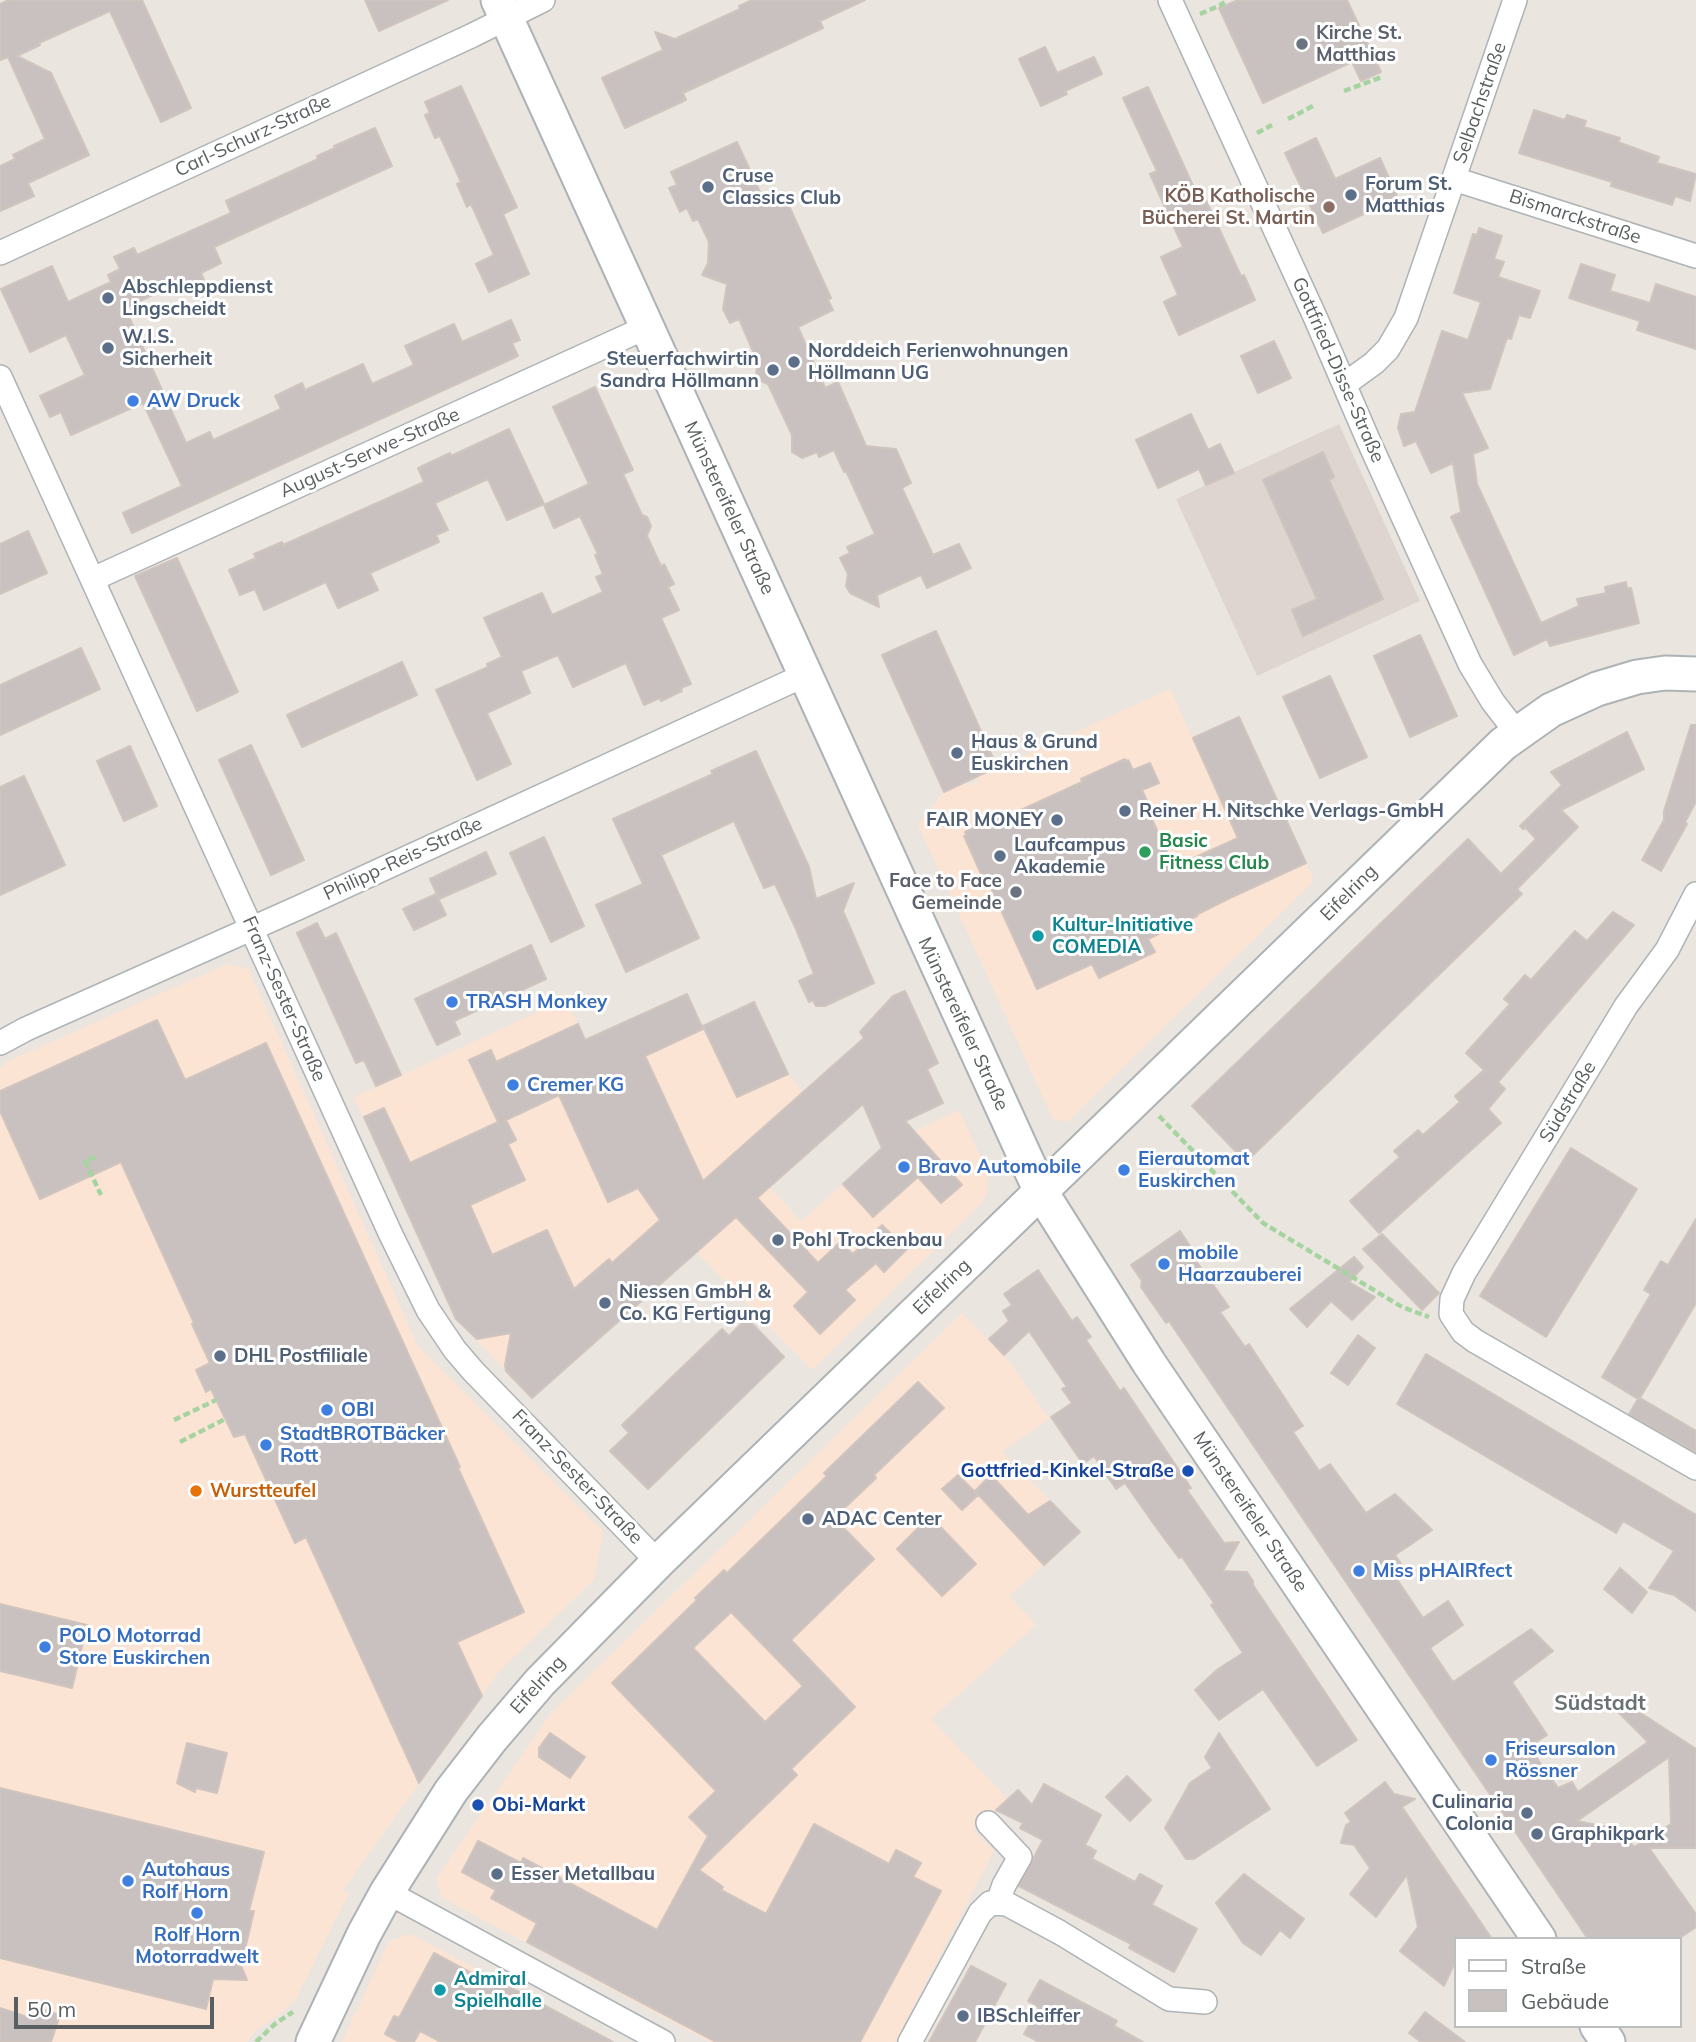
<!DOCTYPE html>
<meta charset="utf-8">
<style>
body{margin:0}
#map{position:relative;width:1696px;height:2042px;overflow:hidden;background:#ebe5e0;font-family:Mulish,sans-serif}
canvas{display:block}
.legend{position:absolute;left:1454px;top:1937px;width:228px;height:91px;box-sizing:border-box;background:#fff;border:2px solid #bdbfbf;margin:0;padding:9px 12px;list-style:none;font-size:21px;color:#595f60}
.legend li{display:flex;align-items:center;gap:14px;height:35px}
.legend b{width:35px;border:2px solid #bdbfbf}
.scale{position:absolute;left:14px;top:1997px;width:200px;height:32px;box-sizing:border-box;border:4px solid #595f60;border-top:0;padding-left:9px;font-size:21px;line-height:24px;white-space:nowrap;color:#595f60;-webkit-text-stroke:5px #fff;paint-order:stroke}
</style>
<div id="map">
<canvas width="1696" height="2042"></canvas>
<ul class="legend">
<li><b style="height:9px;background:#fff"></b>Straße</li>
<li><b style="height:19px;background:#c8c1bf"></b>Gebäude</li>
</ul>
<div class="scale">50 m</div>
</div>
<script>
const context = document.querySelector('canvas').getContext('2d');
context.lineJoin = 'round';
function paint(path, color) { context.fillStyle = color; context.fill(path, 'evenodd'); }
const toPath = rows => new Path2D(rows.map(r => 'M' + r).join(''));
function trace(path, color, width, dash) { context.strokeStyle = color; context.lineWidth = width; context.lineCap = dash ? 'butt' : 'round'; context.setLineDash(dash || []); context.stroke(path); }
function write(font, color, halo, rows, align = 'center') {
  context.font = font + ' Mulish,sans-serif'; context.lineWidth = 6; context.setLineDash([]); context.textBaseline = 'middle'; context.strokeStyle = halo; context.fillStyle = color; for (const [text, x, y, turn = 0] of rows) {
    context.save(); context.translate(x, y); context.rotate((+turn || 0) * Math.PI / 180); context.textAlign = isNaN(turn) ? turn : align; if (halo) context.strokeText(text, 0, 0); context.fillText(text, 0, 0); context.restore();
  }
}
const commercial = toPath([
 [1170,689,1238,838,1285,816,1314,881,1067,1122,1053,1119,918,825,944,792,965,782,967,786,978,781,976,777],
 [227,964,248,968,418,1346,603,1531,594,1579,498,1673,343,1890,349,1893,296,1999,286,2009,256,2031,247,2042,0,2042,0,1069,6,1062],
 [687,993,737,1097,788,1074,803,1092,825,1074,858,1109,769,1187,801,1221,889,1143,959,1110,987,1171,988,1190,981,1204,812,1370,696,1252,532,1398,456,1319,354,1097,566,999,585,1039],
 [962,1313,1010,1362,1049,1419,1002,1452,1080,1532,1009,1596,1036,1625,931,1719,1008,1799,973,1830,994,1851,895,2042,710,2042,441,1897,436,1878,552,1712],
 [411,1934,615,2042,342,2042,389,1941]
]);
const education = toPath([
 [1339,424,1420,601,1257,676,1176,499]
]);
const building = toPath([
 [8,0,142,0,191,108,161,122,110,11,39,43,40,45,17,56,51,73,89,155,28,183,34,196,0,211,0,166,15,159,13,155,45,139,8,57,0,60,0,4,8,0],
 [365,0,448,0,379,31,365,0],
 [752,0,865,0,820,21,823,28,683,93,686,100,625,128,602,78,663,50,655,32,675,39,740,9,739,6,752,0],
 [1238,0,1347,0,1381,72,1361,81,1352,62,1263,103,1219,8,1238,0],
 [1045,47,1057,73,1094,57,1102,74,1065,91,1067,94,1041,106,1019,59,1045,47],
 [461,86,517,207,503,214,529,274,489,292,476,264,494,255,471,204,467,207,457,184,461,182,440,136,435,138,425,115,430,113,425,102,461,86],
 [1148,87,1200,201,1205,198,1241,276,1244,275,1255,300,1179,335,1164,302,1178,295,1161,257,1183,247,1150,174,1157,171,1123,98,1148,87],
 [1534,110,1565,120,1567,115,1586,121,1584,127,1620,138,1618,142,1659,157,1657,163,1696,174,1690,201,1675,196,1672,205,1611,186,1612,182,1519,153,1534,110],
 [375,128,392,166,214,247,221,263,201,273,204,280,177,292,174,285,125,308,186,443,210,432,213,440,281,409,275,396,302,383,305,390,363,364,372,384,414,365,405,346,454,324,462,342,511,320,520,340,512,343,518,356,132,533,123,513,182,486,143,403,71,435,61,412,50,417,40,396,85,375,66,335,30,352,1,289,52,266,68,302,111,282,108,275,120,269,114,257,134,248,137,255,231,213,226,201,318,159,317,156,335,148,334,146,375,128],
 [1316,138,1335,179,1380,158,1398,198,1323,233,1285,153,1316,138],
 [737,142,766,205,785,197,831,298,828,300,833,310,798,327,825,388,838,382,866,446,896,449,911,483,902,488,933,555,959,544,971,568,927,588,921,575,877,595,879,607,850,593,846,586,848,574,840,558,850,553,847,547,875,534,846,471,844,472,834,450,819,457,817,452,802,458,792,452,792,435,768,384,755,379,758,363,739,319,730,323,723,309,727,284,702,275,708,263,709,242,698,219,693,221,687,208,680,212,669,188,677,185,671,172,737,142],
 [1479,228,1502,236,1494,259,1504,262,1498,277,1540,291,1530,318,1519,315,1511,339,1507,338,1490,389,1462,393,1488,448,1473,454,1477,484,1541,623,1579,606,1577,599,1606,593,1605,587,1626,582,1627,588,1631,588,1639,623,1550,646,1547,639,1514,655,1451,517,1461,512,1453,463,1431,473,1416,441,1404,446,1398,428,1401,414,1415,412,1442,331,1468,340,1481,302,1454,293,1473,234,1477,235,1479,228],
 [1581,264,1615,275,1610,291,1650,303,1656,284,1696,297,1696,349,1637,330,1640,321,1569,298,1581,264],
 [1274,341,1291,378,1258,393,1241,356,1274,341],
 [595,387,633,470,623,474,642,515,647,517,651,526,647,536,661,566,664,564,674,584,668,587,679,610,661,618,691,684,681,688,682,691,661,701,660,698,644,705,626,663,573,687,558,655,521,671,530,693,487,713,511,764,477,780,436,690,488,667,487,664,502,657,484,618,542,593,552,615,603,592,596,577,603,574,595,555,598,554,580,516,554,528,544,505,589,484,553,407,595,387],
 [1191,414,1208,450,1220,444,1234,473,1206,485,1199,469,1158,488,1136,440,1191,414],
 [509,429,544,504,507,520,488,479,435,503,448,530,436,535,439,542,370,573,378,590,338,608,326,582,264,610,255,589,240,595,229,570,256,558,254,554,282,542,283,545,424,482,418,468,450,453,451,456,509,429],
 [1323,452,1334,477,1329,480,1383,599,1303,636,1292,610,1317,599,1263,480,1323,452],
 [28,531,47,573,0,594,0,544,28,531],
 [177,558,238,692,197,711,135,576,177,558],
 [936,631,997,767,944,792,882,655,936,631],
 [1420,635,1457,716,1410,737,1374,656,1420,635],
 [81,648,100,689,0,735,0,685,81,648],
 [402,662,417,695,302,747,287,715,402,662],
 [1330,676,1367,757,1320,778,1283,697,1330,676],
 [1239,717,1306,863,1230,898,1196,915,1197,916,1148,939,1155,952,1099,978,1092,964,1037,989,985,875,982,876,964,836,967,835,965,832,1009,812,1010,815,1082,782,1081,779,1125,759,1126,762,1128,760,1133,770,1150,763,1159,783,1142,790,1147,801,1144,802,1174,867,1238,838,1193,738,1239,717],
 [1691,725,1696,725,1696,802,1685,822,1687,824,1661,871,1642,860,1664,820,1664,811,1691,725],
 [1627,732,1644,769,1561,810,1578,827,1517,889,1522,894,1246,1162,1192,1106,1468,839,1501,874,1536,839,1526,828,1523,829,1520,826,1562,785,1551,772,1627,732],
 [251,745,304,860,271,875,219,760,251,745],
 [130,746,157,806,124,821,97,761,130,746],
 [756,751,809,867,816,899,854,883,843,911,874,983,825,1006,816,1006,813,1000,809,1002,799,981,814,974,795,927,775,884,764,888,734,821,661,855,699,938,626,972,596,905,643,884,613,819,713,774,711,771,756,751],
 [24,776,65,865,0,895,0,787,24,776],
 [544,837,584,926,551,942,510,853,544,837],
 [486,852,496,874,439,899,430,879,486,852],
 [436,894,446,915,414,930,403,909,436,894],
 [1613,912,1634,925,1498,1082,1505,1089,1488,1109,1501,1123,1379,1233,1350,1201,1400,1157,1394,1151,1418,1130,1423,1135,1460,1102,1455,1096,1484,1070,1466,1053,1510,1004,1504,999,1525,975,1531,980,1575,931,1587,941,1613,912],
 [317,923,325,939,336,933,401,1075,376,1086,364,1060,356,1063,297,933,317,923],
 [531,945,546,979,454,1021,460,1034,437,1045,415,999,531,945],
 [905,991,938,1063,927,1069,943,1103,905,1121,962,1185,941,1203,918,1177,873,1217,843,1184,882,1148,863,1104,757,1198,818,1263,840,1242,853,1254,882,1225,907,1249,884,1272,876,1263,845,1290,855,1300,820,1334,794,1306,808,1292,736,1217,532,1398,506,1371,505,1365,511,1333,477,1339,456,1319,364,1117,384,1108,410,1163,498,1122,469,1060,491,1050,496,1062,578,1024,585,1040,687,994,703,1029,645,1056,703,1181,864,1038,860,1032,893,996,905,991],
 [559,1095,608,1202,638,1188,660,1220,612,1263,609,1259,574,1289,547,1230,492,1255,470,1205,525,1180,508,1144,516,1140,506,1120,559,1095],
 [754,1002,788,1074,737,1097,703,1026,754,1002],
 [157,1020,185,1080,266,1043,460,1467,458,1468,524,1612,457,1642,482,1696,419,1783,306,1537,295,1543,245,1434,234,1437,211,1389,206,1392,196,1370,210,1363,192,1324,194,1323,121,1162,40,1199,0,1111,0,1091,157,1020],
 [1571,1148,1637,1189,1546,1337,1480,1296,1571,1148],
 [1696,1219,1696,1303,1640,1398,1696,1431,1696,1452,1629,1414,1638,1399,1602,1377,1651,1294,1644,1290,1661,1261,1668,1265,1696,1219],
 [1180,1231,1194,1252,1191,1254,1229,1307,1220,1312,1245,1347,1249,1344,1303,1426,1293,1432,1319,1471,1330,1464,1366,1513,1395,1494,1432,1530,1395,1555,1402,1565,1392,1572,1423,1618,1448,1601,1463,1625,1430,1648,1453,1682,1531,1629,1553,1651,1512,1682,1547,1735,1529,1747,1558,1788,1572,1782,1578,1792,1648,1742,1613,1707,1619,1699,1696,1749,1696,1848,1649,1848,1696,1914,1696,1927,1678,1939,1588,1939,1169,1321,1166,1323,1141,1287,1142,1281,1131,1265,1180,1231],
 [1669,1757,1671,1824,1634,1847,1621,1830,1577,1821,1669,1757],
 [1382,1234,1439,1293,1422,1310,1363,1249,1382,1234],
 [1354,1257,1363,1267,1349,1282,1375,1297,1352,1320,1331,1301,1307,1327,1290,1309,1354,1257],
 [1038,1270,1072,1321,1077,1317,1086,1330,1091,1337,1086,1340,1120,1391,1124,1388,1130,1397,1191,1488,1187,1490,1224,1543,1239,1542,1223,1571,1247,1572,1253,1581,1253,1585,1357,1740,1317,1766,1263,1689,1219,1720,1195,1690,1218,1669,1243,1653,1211,1605,1214,1603,1182,1557,1179,1558,1158,1530,1125,1483,1116,1489,1094,1456,1083,1464,1051,1417,1072,1403,1062,1389,1067,1387,1029,1331,1004,1355,989,1339,1009,1321,1003,1311,1012,1305,1004,1294,1038,1270],
 [747,1318,784,1357,648,1489,610,1451,629,1433,622,1425,722,1329,729,1336,747,1318],
 [1358,1335,1375,1348,1348,1385,1331,1373,1358,1335],
 [1426,1354,1696,1515,1696,1611,1674,1595,1649,1588,1674,1551,1623,1521,1616,1533,1397,1404,1426,1354],
 [918,1382,944,1408,874,1475,876,1478,834,1518,874,1559,791,1640,855,1707,791,1769,797,1775,699,1870,723,1887,721,1890,766,1914,814,1824,889,1864,896,1850,921,1863,913,1877,941,1891,860,2042,716,2042,527,1942,537,1923,491,1898,496,1890,462,1872,478,1841,521,1863,523,1858,657,1930,708,1836,689,1817,716,1791,612,1683,697,1600,695,1598,724,1570,727,1573,827,1476,824,1473,918,1382],
 [731,1612,803,1686,765,1722,693,1648,731,1612],
 [958,1475,978,1495,962,1510,942,1489,958,1475],
 [991,1475,1028,1515,1050,1501,1080,1532,1044,1565,975,1491,991,1475],
 [930,1516,976,1564,942,1596,897,1549,930,1516],
 [1620,1568,1647,1592,1632,1613,1604,1589,1620,1568],
 [0,1604,87,1625,72,1688,0,1671,0,1604],
 [550,1733,585,1757,570,1778,539,1757,539,1748,550,1733],
 [1219,1733,1270,1809,1194,1859,1186,1859,1165,1828,1190,1783,1212,1768,1205,1757,1219,1733],
 [187,1743,227,1753,217,1793,196,1788,195,1792,177,1783,187,1743],
 [1127,1776,1151,1800,1130,1821,1106,1797,1127,1776],
 [1385,1782,1394,1794,1415,1799,1402,1807,1492,1939,1456,1939,1456,1960,1444,1986,1400,1951,1418,1927,1407,1875,1376,1917,1350,1894,1370,1868,1354,1845,1341,1843,1346,1825,1351,1822,1345,1813,1385,1782],
 [1044,1784,1101,1815,1085,1845,1096,1851,1092,1859,1135,1882,1140,1874,1162,1886,1152,1905,1197,1929,1174,1972,1129,1948,1131,1944,1019,1886,1043,1840,1020,1828,1023,1823,996,1810,1018,1790,1032,1805,1044,1784],
 [0,1788,264,1852,249,1911,254,1911,241,1966,247,1980,213,1979,206,2009,0,1958,0,1788],
 [1244,1874,1304,1919,1290,1938,1280,1930,1261,1955,1243,1943,1216,1903,1244,1874],
 [434,1953,475,1975,478,1970,613,2042,441,2042,420,2031,414,2042,400,2042,385,2034,394,2016,399,2018,434,1953],
 [971,1966,1006,1984,975,2042,929,2042,971,1966],
 [1040,1980,1117,2021,1114,2026,1143,2042,1039,2042,1024,2034,1039,2007,1028,2001,1040,1980],
 [0,2008,34,2019,38,2008,60,2015,51,2042,0,2042,0,2008],
 [1425,2012,1465,2042,1421,2042,1409,2033,1425,2012]
]);
const path = toPath([
 [1200,14,1223,4,1221,0],
 [1344,91,1382,77],
 [1288,119,1313,106],
 [1257,133,1272,125],
 [1159,1116,1263,1223,1402,1307,1429,1317],
 [95,1157,85,1161,101,1195],
 [174,1420,216,1400],
 [180,1442,225,1419],
 [256,2042,276,2023,293,2012]
]);
const street = toPath([
 [1170,0,1316,319,1369,442,1470,664,1493,702,1517,733],
 [1454,179,1696,256],
 [0,253,471,36,543,0],
 [0,377,391,1235,428,1310,455,1350,473,1371,658,1562],
 [1345,384,1374,363,1388,349,1406,318,1515,0],
 [93,579,647,327],
 [1696,894,1667,950,1626,1006,1464,1273,1452,1299,1451,1314,1463,1332,1475,1341,1696,1468],
 [0,1043,26,1029,300,907,805,675],
 [988,1823,1020,1857,1004,1885,998,1902],
 [387,1892,663,2042],
 [910,2042,980,1913,990,1903,1007,1904,1059,1932,1169,1999,1205,2002]
]);
const secondary = toPath([
 [498,0,1041,1192,1149,1363,1539,1939],
 [1597,2026,1608,2042],
 [313,2042,364,1934,387,1892,451,1791,492,1738,540,1682,658,1562,1503,744,1551,710,1597,689,1637,677,1665,673,1696,674]
]);
const markers = [
 [1302,44,7,"#6b7280"],
 [708,187,7,"#5c6f8a"],
 [1351,195,7,"#5c6f8a"],
 [1329,207,7,"#8d6e63"],
 [108,298,7,"#5c6f8a"],
 [108,348,7,"#5c6f8a"],
 [794,362,7,"#5c6f8a"],
 [773,370,7,"#5c6f8a"],
 [133,401,7,"#3f7fe0"],
 [957,753,7,"#5c6f8a"],
 [1125,811,7,"#5c6f8a"],
 [1057,820,7,"#5c6f8a"],
 [1145,852,7,"#2e9e5b"],
 [1000,856,7,"#5c6f8a"],
 [1016,892,7,"#6b7280"],
 [1038,936,7,"#0f9aa8"],
 [452,1002,7,"#3f7fe0"],
 [513,1085,7,"#3f7fe0"],
 [904,1167,7,"#3f7fe0"],
 [1124,1170,7,"#3f7fe0"],
 [778,1240,7,"#5c6f8a"],
 [1164,1264,7,"#3f7fe0"],
 [605,1303,7,"#5c6f8a"],
 [220,1356,7,"#5c6f8a"],
 [327,1410,7,"#3f7fe0"],
 [266,1445,7,"#3f7fe0"],
 [1188,1471,7,"#1a4fb4"],
 [196,1491,7,"#e8710a"],
 [808,1519,7,"#5c6f8a"],
 [1359,1571,7,"#3f7fe0"],
 [45,1647,7,"#3f7fe0"],
 [1491,1760,7,"#3f7fe0"],
 [478,1805,7,"#1a4fb4"],
 [1527,1813,7,"#5c6f8a"],
 [1537,1834,7,"#5c6f8a"],
 [497,1874,7,"#5c6f8a"],
 [128,1881,7,"#3f7fe0"],
 [197,1913,7,"#3f7fe0"],
 [440,1990,7,"#0f9aa8"],
 [963,2016,7,"#5c6f8a"]
];
const worshipNames = [
 ["Kirche St.",1316,33],
 ["Matthias",1316,55],
 ["Face to Face",1002,881,"right"],
 ["Gemeinde",1002,903,"right"]
];
const streetNames = [
 ["Selbachstraße",1480,103,-71],
 ["Carl-Schurz-Straße",253,136,-25],
 ["Bismarckstraße",1575,217,18],
 ["Gottfried-Disse-Straße",1338,370,66],
 ["August-Serwe-Straße",370,453,-24],
 ["Münstereifeler Straße",729,508,65],
 ["Philipp-Reis-Straße",403,859,-25],
 ["Eifelring",1349,893,-45],
 ["Franz-Sester-Straße",284,999,66],
 ["Münstereifeler Straße",963,1024,65],
 ["Südstraße",1568,1102,-59],
 ["Eifelring",942,1287,-44],
 ["Franz-Sester-Straße",577,1477,46],
 ["Münstereifeler Straße",1250,1512,56],
 ["Eifelring",538,1685,-48]
];
const serviceNames = [
 ["Cruse",722,176],
 ["Classics Club",722,198],
 ["Forum St.",1365,184],
 ["Matthias",1365,206],
 ["Abschleppdienst",122,287],
 ["Lingscheidt",122,309],
 ["W.I.S.",122,337],
 ["Sicherheit",122,359],
 ["Norddeich Ferienwohnungen",808,351],
 ["Höllmann UG",808,373],
 ["Steuerfachwirtin",759,359,"right"],
 ["Sandra Höllmann",759,381,"right"],
 ["Haus & Grund",971,742],
 ["Euskirchen",971,764],
 ["Reiner H. Nitschke Verlags-GmbH",1139,811],
 ["FAIR MONEY",1043,820,"right"],
 ["Laufcampus",1014,845],
 ["Akademie",1014,867],
 ["Pohl Trockenbau",792,1240],
 ["Niessen GmbH &",619,1292],
 ["Co. KG Fertigung",619,1314],
 ["DHL Postfiliale",234,1356],
 ["ADAC Center",822,1519],
 ["Culinaria",1513,1802,"right"],
 ["Colonia",1513,1824,"right"],
 ["Graphikpark",1551,1834],
 ["Esser Metallbau",511,1874],
 ["IBSchleiffer",977,2016]
];
const educationNames = [
 ["KÖB Katholische",1315,196],
 ["Bücherei St. Martin",1315,218]
];
const shopNames = [
 ["AW Druck",147,401],
 ["TRASH Monkey",466,1002],
 ["Cremer KG",527,1085],
 ["Eierautomat",1138,1159],
 ["Euskirchen",1138,1181],
 ["Bravo Automobile",918,1167],
 ["mobile",1178,1253],
 ["Haarzauberei",1178,1275],
 ["OBI",341,1410],
 ["StadtBROTBäcker",280,1434],
 ["Rott",280,1456],
 ["Miss pHAIRfect",1373,1571],
 ["POLO Motorrad",59,1636],
 ["Store Euskirchen",59,1658],
 ["Friseursalon",1505,1749],
 ["Rössner",1505,1771],
 ["Autohaus",142,1870],
 ["Rolf Horn",142,1892],
 ["Rolf Horn",197,1935,"center"],
 ["Motorradwelt",197,1957,"center"]
];
const leisureNames = [
 ["Basic",1159,841],
 ["Fitness Club",1159,863]
];
const cultureNames = [
 ["Kultur-Initiative",1052,925],
 ["COMEDIA",1052,947],
 ["Admiral",454,1979],
 ["Spielhalle",454,2001]
];
const transitNames = [
 ["Gottfried-Kinkel-Straße",1174,1471],
 ["Obi-Markt",492,1805,"left"]
];
const foodNames = [
 ["Wurstteufel",210,1491]
];
const neighbourhoodNames = [
 ["Südstadt",1600,1704]
];
paint(commercial, '#fce4d4');
paint(education, '#ded5d1');
paint(building, '#c8c1bf');
trace(building, '#d0c4be', 2);
trace(street, '#aeb3b5', 26);
trace(secondary, '#adb3b5', 37);
trace(path, '#a5d4a0', 4.5, [7, 3.5]);
trace(street, '#fff', 23);
trace(secondary, '#fff', 33);
for (const [x, y, r, color] of markers) { const dot = new Path2D(); dot.arc(x, y, r, 0, 2 * Math.PI); context.fillStyle = color; context.fill(dot); trace(dot, '#fff', 2.5); }
write('bold 19px', '#5b616d', '#fff', worshipNames, 'left');
write('19px', '#595f60', '#fff', streetNames);
write('bold 19px', '#4e5e75', '#fff', serviceNames, 'left');
write('bold 19px', '#785e54', '#fff', educationNames, 'right');
write('bold 19px', '#366cbe', '#fff', shopNames, 'left');
write('bold 19px', '#27864d', '#fff', leisureNames, 'left');
write('bold 19px', '#0d838f', '#fff', cultureNames, 'left');
write('bold 19px', '#164399', '#fff', transitNames, 'right');
write('bold 19px', '#c56008', '#fff', foodNames, 'left');
write('bold 21px', '#6a7172', '#fff', neighbourhoodNames);
</script>
